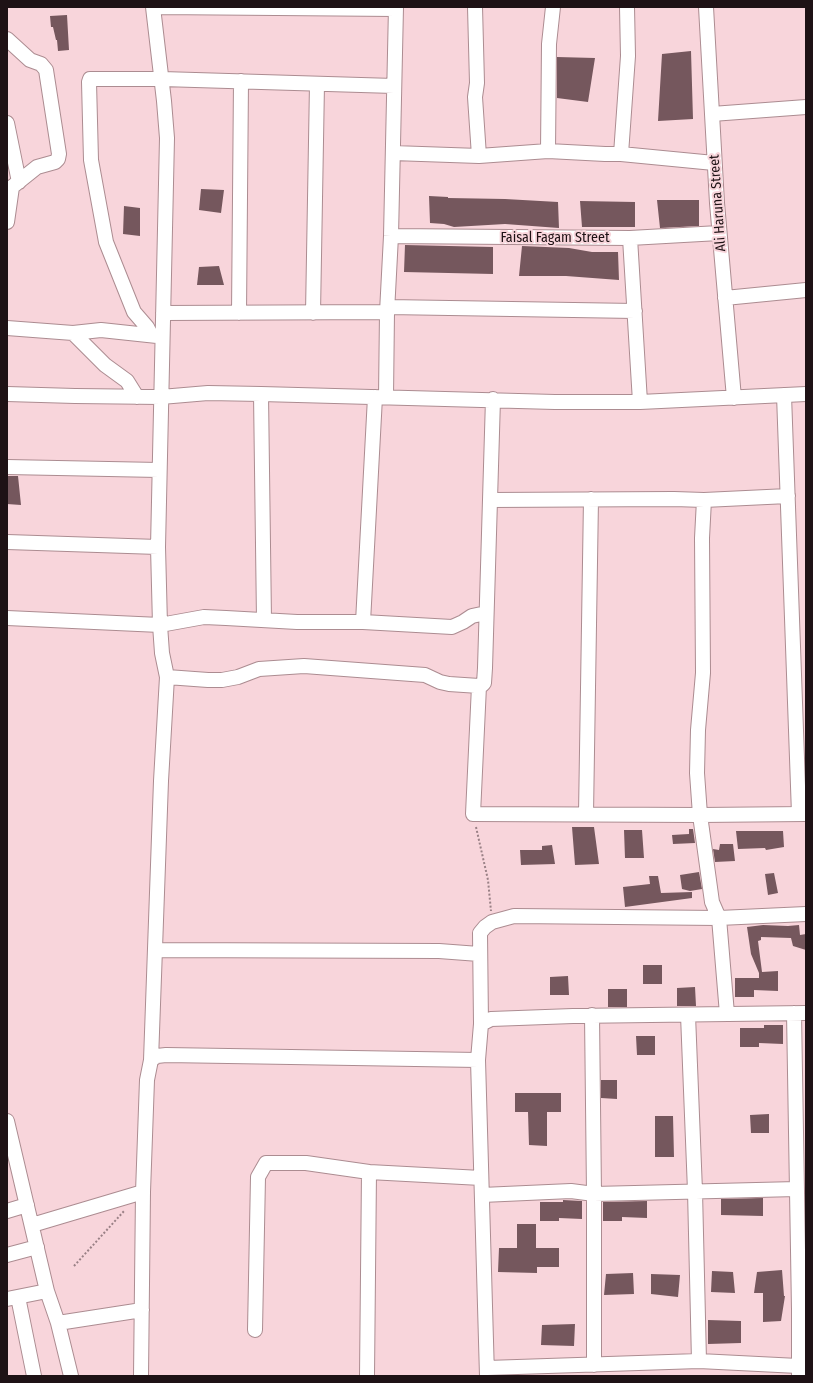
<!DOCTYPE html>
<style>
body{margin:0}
#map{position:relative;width:813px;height:1383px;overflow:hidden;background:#f8d5db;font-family:"Fira Sans Condensed",sans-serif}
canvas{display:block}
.frame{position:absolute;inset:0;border:8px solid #1e1215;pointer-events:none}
</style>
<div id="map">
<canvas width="813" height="1383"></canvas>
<div class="frame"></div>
</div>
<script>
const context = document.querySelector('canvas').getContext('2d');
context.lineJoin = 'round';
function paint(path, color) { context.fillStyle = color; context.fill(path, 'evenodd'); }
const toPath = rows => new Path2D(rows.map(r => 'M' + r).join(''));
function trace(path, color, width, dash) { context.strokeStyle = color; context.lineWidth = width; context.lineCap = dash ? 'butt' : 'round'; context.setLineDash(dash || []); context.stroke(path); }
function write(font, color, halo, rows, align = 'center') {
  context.font = font + ' "Fira Sans Condensed",sans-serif'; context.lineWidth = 4; context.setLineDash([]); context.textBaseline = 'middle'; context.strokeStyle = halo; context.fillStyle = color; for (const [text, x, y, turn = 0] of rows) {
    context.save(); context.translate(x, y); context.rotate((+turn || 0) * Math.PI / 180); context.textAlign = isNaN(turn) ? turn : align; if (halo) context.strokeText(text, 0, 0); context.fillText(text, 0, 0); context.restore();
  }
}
const building = toPath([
 [67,15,69,50,58,51,57,40,56,40,53,27,51,27,50,16],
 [691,51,693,119,658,121,662,54],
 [557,57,595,58,588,102,557,98],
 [201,189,224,190,221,213,199,210],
 [429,196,448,197,448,198,505,199,558,202,559,228,505,224,454,227,444,224,430,223],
 [657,200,699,200,699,226,660,228],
 [580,201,635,202,635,227,582,227],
 [124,206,140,208,140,236,123,234],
 [405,245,493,247,493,274,404,272],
 [522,246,569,248,592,252,618,252,619,280,566,276,519,276],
 [219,266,224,285,197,285,199,267],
 [7,476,18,476,21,505,7,504],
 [572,827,594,827,599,864,575,865],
 [689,829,693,829,695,843,673,844,672,835,689,834],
 [624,830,642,830,644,858,625,858],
 [736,831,783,831,784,847,766,850,765,848,738,849],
 [720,844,733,844,735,861,715,862,713,849,719,850],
 [552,845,555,864,521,865,520,850,542,850,542,846],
 [699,872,702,889,690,891,682,889,680,875],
 [774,873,778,893,768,895,765,874],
 [649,876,658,876,661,893,692,892,692,898,625,907,623,887,650,884],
 [763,925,788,926,799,925,800,935,806,934,806,950,793,946,791,938,761,937,761,940,758,941,762,972,778,971,778,991,754,990,754,997,735,997,735,978,759,978,759,973,751,954,747,927],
 [643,965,662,965,662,984,643,984],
 [568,976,569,995,550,995,550,977],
 [695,987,696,1006,677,1006,677,988],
 [608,989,627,989,627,1007,608,1007],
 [764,1025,783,1025,783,1044,759,1043,759,1047,740,1047,740,1028,764,1028],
 [636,1036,655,1036,655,1055,637,1055],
 [601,1080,617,1080,617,1099,601,1098],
 [515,1093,561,1093,561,1112,547,1112,547,1146,529,1145,528,1112,515,1112],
 [769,1114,769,1133,751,1133,750,1115],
 [655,1116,673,1116,674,1157,655,1157],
 [763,1198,763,1216,721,1215,721,1199],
 [563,1200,582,1201,582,1219,559,1218,559,1221,540,1221,540,1202,563,1202],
 [647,1201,647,1218,622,1217,622,1221,603,1221,603,1202],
 [517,1224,536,1224,536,1248,559,1248,559,1267,537,1267,537,1273,498,1272,499,1248,517,1248],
 [782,1270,784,1296,785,1296,781,1321,763,1322,763,1293,754,1293,757,1272],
 [712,1271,733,1272,735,1293,711,1292],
 [633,1273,634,1294,604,1295,606,1274],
 [651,1274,680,1275,678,1297,651,1294],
 [708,1320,741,1321,741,1343,708,1344],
 [575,1324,574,1346,541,1345,542,1325]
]);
const path = toPath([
 [476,827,488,880,491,911],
 [74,1266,125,1210]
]);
const street = toPath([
 [157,7,396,9],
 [475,7,477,83,475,97,479,156],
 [706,7,717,203,734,398],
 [7,39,30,60,41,64,46,70,59,154,58,159,55,162,37,167,7,191],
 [712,114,806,107],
 [7,123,19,182],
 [548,151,549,44,553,7],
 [393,153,479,156,548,151,605,154,621,154,714,163],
 [621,154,628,56,627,7],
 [7,222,12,187],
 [391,236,630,238,719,233],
 [630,238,640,402],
 [725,298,806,290],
 [388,307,635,311],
 [163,313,387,312],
 [239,313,241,81],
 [313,313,317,84],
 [7,328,73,333,101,330,157,336],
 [73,333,105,365,127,381,137,397],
 [151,335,147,327,134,312,106,242,91,160,89,82,90,79,162,79,394,86],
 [7,394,75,396,161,397,208,393,261,394,555,402,640,402,806,394],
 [261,394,264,620],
 [784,395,799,814],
 [386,397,387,312,391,236,396,7],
 [7,467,159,470],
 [490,500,674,499,704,500,702,538,703,673,698,730,697,773,700,815,712,902,719,918,727,1014],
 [704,500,788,496],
 [7,542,158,547],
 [7,618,160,625,204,617,226,618,297,622,363,622,452,627,463,622,472,616,486,613],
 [363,622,375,397],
 [167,677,208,680,222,680,238,677,259,669,304,666,425,675,440,682,449,684,479,686,482,685,484,683,485,668,493,399],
 [479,686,473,814,700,815,806,814],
 [586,814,591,499],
 [156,950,439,951,479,954],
 [794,1013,799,1310,799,1376],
 [592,1015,594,1194,797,1189],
 [688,1015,695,1191,699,1361],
 [481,1024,491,1019,573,1016,806,1013],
 [151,1060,161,781,167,677,162,653,160,625,158,547,167,138,164,101,153,7],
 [7,1121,47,1291,58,1323,71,1376],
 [482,1195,571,1191,594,1194,594,1365],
 [7,1211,27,1205],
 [32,1225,143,1192],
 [7,1255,37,1247],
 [18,1297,34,1376],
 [7,1299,47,1291],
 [58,1323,142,1310],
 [255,1330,258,1177,266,1163,306,1163,369,1172],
 [487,1368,699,1361,798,1366],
 [141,1376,143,1192,147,1080,151,1060,157,1056,166,1055,478,1060],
 [367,1376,369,1172,481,1178],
 [487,1376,478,1060,481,1024,480,933,485,927,492,922,514,916,719,918,806,914]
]);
const streetNames = [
 ["Ali Haruna Street",718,203,-94],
 ["Faisal Fagam Street",555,238]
];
paint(building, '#75575d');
trace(street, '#ac8c91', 16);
trace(path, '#9a8186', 2, [2, 2]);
trace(street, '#fff', 14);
write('14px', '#1e1215', '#f8d5db', streetNames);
</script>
